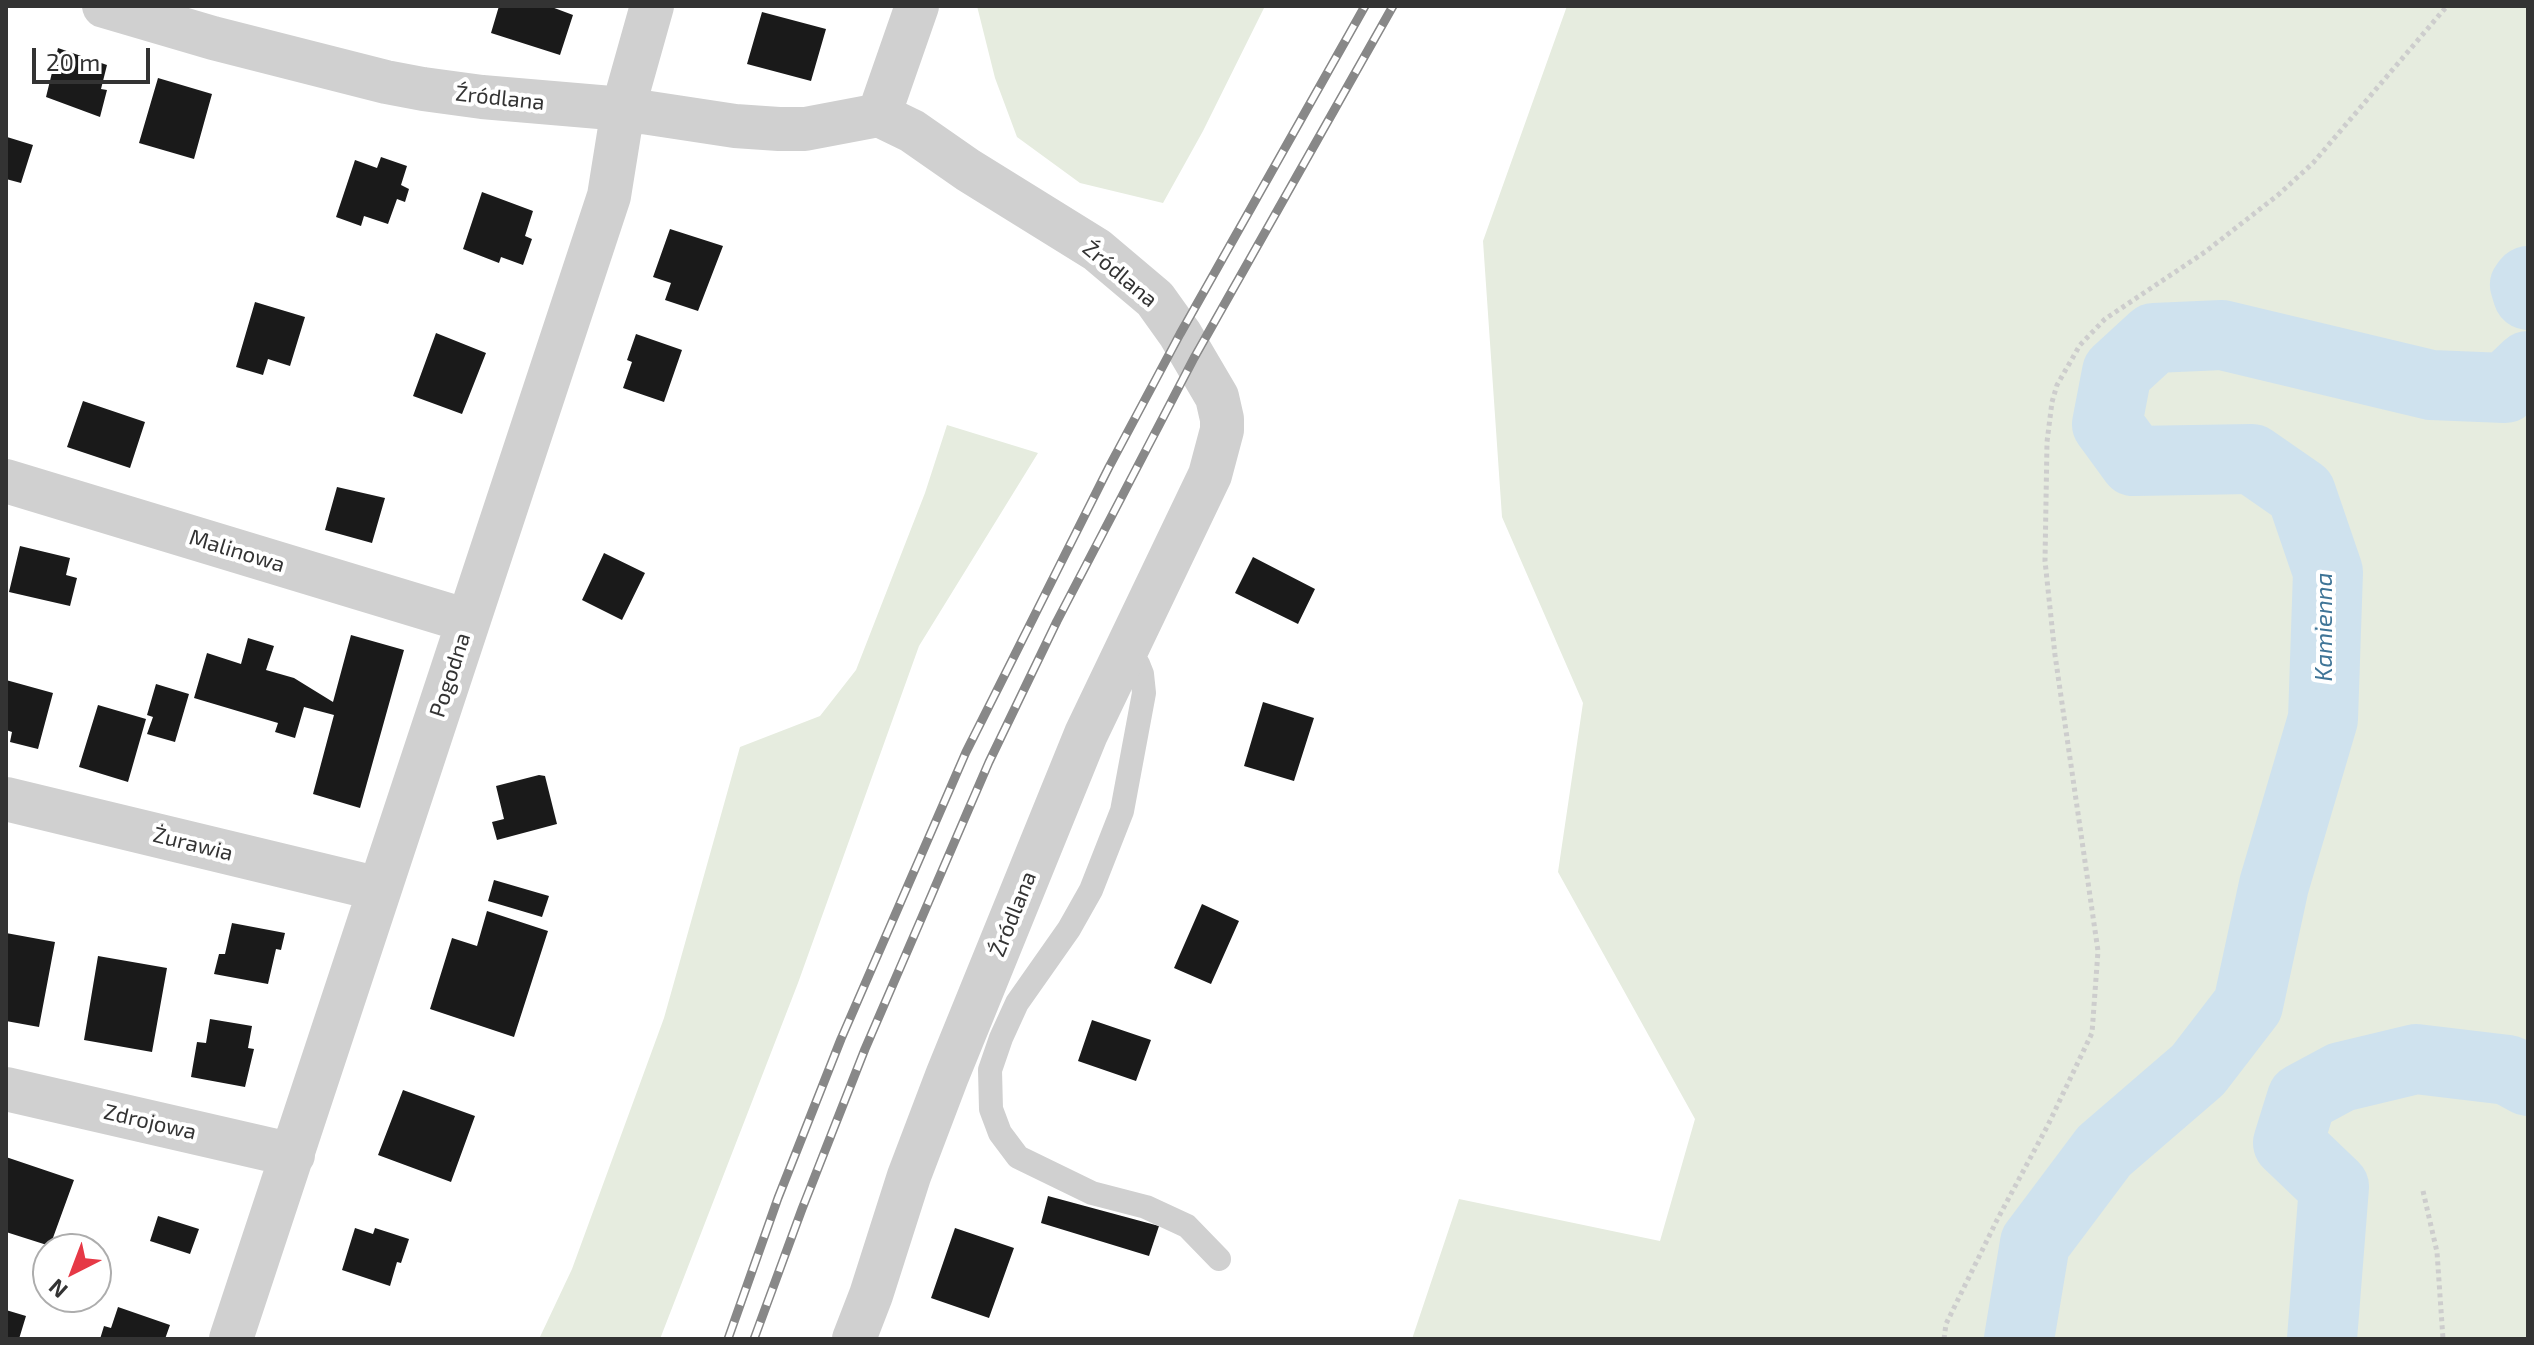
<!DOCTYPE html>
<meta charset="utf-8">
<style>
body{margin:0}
#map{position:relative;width:2534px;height:1345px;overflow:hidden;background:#fff;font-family:"Exo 2",sans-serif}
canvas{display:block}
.frame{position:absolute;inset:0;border:8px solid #333;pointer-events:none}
.north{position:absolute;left:32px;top:1233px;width:80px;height:80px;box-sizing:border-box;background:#fff;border:2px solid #adadad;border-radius:50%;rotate:222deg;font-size:22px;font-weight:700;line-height:32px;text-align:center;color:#333}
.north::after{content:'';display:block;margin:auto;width:28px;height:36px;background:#e63946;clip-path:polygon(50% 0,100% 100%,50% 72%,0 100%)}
.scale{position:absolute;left:32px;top:48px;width:118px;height:36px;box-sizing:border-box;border:4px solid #333;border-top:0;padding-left:10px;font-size:24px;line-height:28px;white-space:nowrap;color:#333;-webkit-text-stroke:6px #fff;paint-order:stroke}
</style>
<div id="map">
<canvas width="2534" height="1345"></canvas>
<div class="frame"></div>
<div class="north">N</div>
<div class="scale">20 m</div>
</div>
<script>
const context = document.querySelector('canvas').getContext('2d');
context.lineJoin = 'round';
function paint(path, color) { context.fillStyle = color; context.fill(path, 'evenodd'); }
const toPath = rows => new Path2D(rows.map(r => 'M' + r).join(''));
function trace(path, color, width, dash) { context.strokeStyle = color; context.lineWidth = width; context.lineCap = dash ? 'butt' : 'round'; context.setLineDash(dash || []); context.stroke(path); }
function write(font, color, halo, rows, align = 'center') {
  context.font = font + ' "Exo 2",sans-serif'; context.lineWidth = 8; context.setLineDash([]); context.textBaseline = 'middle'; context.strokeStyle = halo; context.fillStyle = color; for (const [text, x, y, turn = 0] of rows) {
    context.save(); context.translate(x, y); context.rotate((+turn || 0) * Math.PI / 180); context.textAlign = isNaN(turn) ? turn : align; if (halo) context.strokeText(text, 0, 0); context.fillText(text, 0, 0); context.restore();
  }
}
const green = toPath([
 [977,6,1265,6,1203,131,1163,203,1080,183,1017,137,995,78],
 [1567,6,2528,6,2528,1339,1412,1339,1459,1199,1660,1241,1695,1119,1558,872,1583,703,1502,517,1483,241],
 [947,425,1038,453,919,646,798,983,660,1339,539,1339,572,1269,664,1018,740,747,820,716,856,670,925,493]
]);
const river = toPath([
 [2528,281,2525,285,2528,295],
 [2019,1339,2035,1243,2104,1151,2198,1070,2248,1005,2274,885,2323,719,2328,572,2301,493,2252,459,2134,461,2107,424,2117,372,2154,338,2222,335,2431,385,2505,388,2528,366],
 [2322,1339,2334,1187,2288,1143,2302,1098,2341,1077,2416,1059,2508,1070,2528,1081]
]);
const building = toPath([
 [499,6,549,6,573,15,560,55,491,33],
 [762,12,826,29,811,81,747,64],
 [58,48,107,65,101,89,107,90,100,117,46,97],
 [158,78,212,94,194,159,139,143],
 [7,137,33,145,21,183,6,179],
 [381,157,407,166,401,185,409,189,405,202,397,199,388,224,364,216,361,226,336,217,355,160,377,168],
 [482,192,533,211,525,236,532,239,523,265,501,257,499,263,463,249],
 [670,229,723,246,698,311,665,300,671,283,653,277],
 [255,302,305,317,290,366,268,359,263,375,236,367],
 [436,333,486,353,462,414,413,396],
 [636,334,682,350,664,402,623,388,632,362,627,360],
 [83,401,145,422,130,468,67,447],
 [337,487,385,498,372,543,325,530],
 [20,546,70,558,66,575,77,578,70,606,9,592],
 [604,553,645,573,622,620,582,600],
 [1253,557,1315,589,1298,624,1235,593],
 [351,635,404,650,360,808,313,794,334,715,304,707,295,738,275,732,278,723,194,698,207,653,241,664,248,638,274,646,266,670,294,678,333,702],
 [6,680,53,693,38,749,10,742,12,732,6,730],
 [156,684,189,694,175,742,147,734,153,717,147,715],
 [1263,702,1314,718,1294,781,1244,766],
 [98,705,146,719,128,782,79,767],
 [539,775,545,776,557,824,497,840,492,822,504,819,496,786],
 [494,880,549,896,542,917,488,901],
 [1202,904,1239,921,1211,984,1174,968],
 [487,911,548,931,514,1037,430,1009,452,938,477,946],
 [232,923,285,933,281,950,276,949,268,984,214,974,219,954,225,954],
 [6,933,55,942,39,1027,6,1021],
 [98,956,167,968,152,1052,84,1040],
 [210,1019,252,1026,248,1048,254,1049,245,1087,191,1077,197,1042,206,1043],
 [1092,1020,1151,1040,1136,1081,1078,1061],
 [403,1090,475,1116,451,1182,378,1155],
 [6,1157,74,1180,50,1246,6,1232],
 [1048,1196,1159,1226,1149,1256,1041,1223],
 [158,1216,199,1229,190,1254,150,1241],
 [355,1228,373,1234,375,1228,409,1239,401,1263,397,1262,390,1286,342,1270],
 [955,1228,1014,1248,989,1318,931,1298],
 [118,1307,170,1325,165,1339,100,1339,104,1326,111,1328],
 [6,1310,26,1316,19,1339,6,1339]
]);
const path = toPath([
 [2423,1191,2437,1252,2443,1339],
 [1944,1339,1946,1324,1997,1220,2048,1125,2092,1033,2098,951,2055,655,2045,561,2047,442,2052,402,2057,385,2080,345,2105,319,2205,252,2278,195,2313,163,2447,6]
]);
const lane = toPath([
 [1125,651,1138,664,1142,674,1144,693,1122,811,1091,890,1069,929,1017,1003,1001,1038,990,1070,991,1109,1000,1133,1018,1157,1092,1193,1146,1207,1187,1226,1219,1259]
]);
const street = toPath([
 [104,6,213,38,386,82,423,89,482,97,623,109,735,126,779,129,805,129,879,115,912,131,968,170,1097,250,1155,299,1180,334,1217,397,1222,419,1222,430,1210,475,1086,734,947,1076,909,1176,871,1295,854,1339],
 [879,115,917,6],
 [6,481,468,621],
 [6,799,379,889],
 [6,1089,293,1155],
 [231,1339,609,196,623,109,652,6]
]);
const rail = toPath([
 [728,1339,778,1198,841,1039,966,752,1109,467,1180,334,1365,6],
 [754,1339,802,1209,865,1049,989,762,1057,621,1194,358,1393,6]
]);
const streetNames = [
 ["Źródlana",500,98,6],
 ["Źródlana",1120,274,40],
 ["Malinowa",237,551,17],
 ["Pogodna",450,675,-72],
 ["Żurawia",193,844,14],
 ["Źródlana",1013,914,-68],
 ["Zdrojowa",150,1122,13]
];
const waterNames = [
 ["Kamienna",2324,627,-90]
];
paint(green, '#e6ecdf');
trace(river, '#cfe2ee', 70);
paint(building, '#1a1a1a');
trace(path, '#cdcdcd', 5, [4, 4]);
trace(lane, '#d0d0d0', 24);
trace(street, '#d0d0d0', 44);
trace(rail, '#888', 9);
trace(rail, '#fff', 6, [18]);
write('22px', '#333', '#fff', streetNames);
write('italic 24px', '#3f7597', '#fff', waterNames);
</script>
